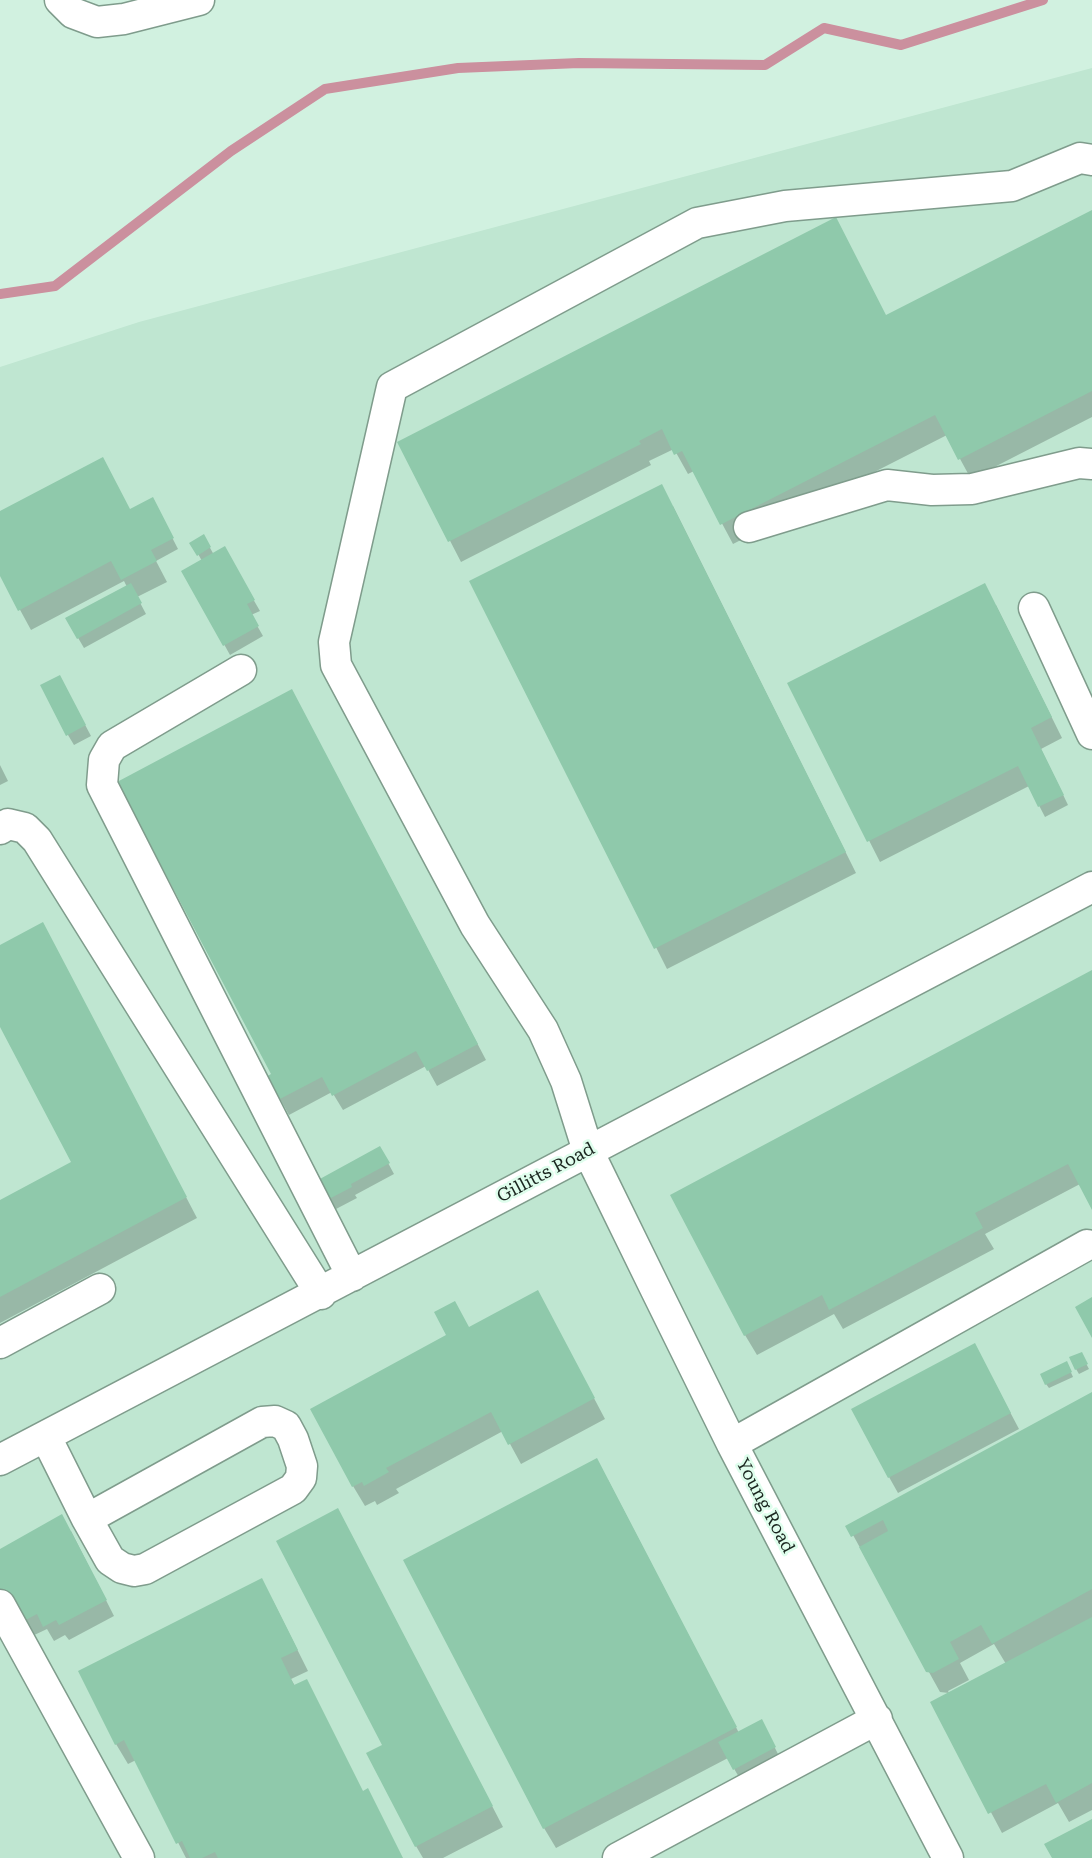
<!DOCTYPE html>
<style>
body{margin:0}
canvas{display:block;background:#d1f1e0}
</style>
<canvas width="1092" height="1858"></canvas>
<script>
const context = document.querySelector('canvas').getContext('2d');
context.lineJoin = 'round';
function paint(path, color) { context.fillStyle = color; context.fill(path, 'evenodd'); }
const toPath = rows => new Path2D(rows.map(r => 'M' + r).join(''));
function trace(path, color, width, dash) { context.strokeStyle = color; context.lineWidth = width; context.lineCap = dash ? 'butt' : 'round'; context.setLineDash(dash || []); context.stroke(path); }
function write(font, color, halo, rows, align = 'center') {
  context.font = font + ' "Roboto Serif",serif'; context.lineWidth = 5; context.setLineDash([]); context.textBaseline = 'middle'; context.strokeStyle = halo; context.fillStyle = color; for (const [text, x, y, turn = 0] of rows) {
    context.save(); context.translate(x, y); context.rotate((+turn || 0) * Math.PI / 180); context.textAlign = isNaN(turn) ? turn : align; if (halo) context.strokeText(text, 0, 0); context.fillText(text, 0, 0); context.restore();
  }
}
const built = toPath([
 [1092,68,1092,1858,0,1858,0,367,139,322]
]);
const shadow = toPath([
 [1092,212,1092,417,971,479,947,435,733,544,694,471,688,474,674,449,649,461,651,465,461,562,399,442,886,317],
 [673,506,856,873,667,969,472,582],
 [158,510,178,549,156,561,167,582,137,597,146,614,84,648,67,619,127,587,124,581,31,630,0,573,0,513],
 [204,537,214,555,224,549,260,611,251,615,263,636,230,655,184,572,202,561,192,543],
 [996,605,1062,738,1041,749,1068,805,1045,817,1029,786,880,862,789,683],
 [65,687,91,736,74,745,68,735],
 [303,712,486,1060,437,1086,426,1066,343,1110,332,1092,289,1115,268,1077,273,1075],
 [0,765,8,781,0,785],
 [54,945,197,1218,0,1323,0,1202,74,1163,0,1023,0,947],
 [1092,972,1092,1206,1080,1184,985,1234,994,1249,843,1329,834,1314,757,1355,745,1335],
 [380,1148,394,1174,355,1195,357,1198,336,1209,321,1180],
 [549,1313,605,1419,521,1464,503,1431,396,1489,399,1493,377,1505,375,1501,365,1506,353,1486],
 [1081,1354,1089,1369,1079,1374,1076,1369],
 [983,1361,1019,1429,898,1493,889,1477],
 [1069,1368,1073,1377,1049,1388,1046,1384],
 [1092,1394,1092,1810,1069,1822,1058,1803,1002,1833,933,1703,1006,1664,994,1644,960,1663,969,1680,948,1691,949,1693,940,1692,848,1526],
 [608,1480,739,1733,767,1732,780,1758,740,1779,728,1758,556,1848,544,1828],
 [71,1531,114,1616,69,1640,65,1635,54,1641,47,1629,28,1638,0,1586,0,1551],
 [349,1531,503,1827,443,1858,423,1858,416,1846,385,1746],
 [273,1601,308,1671,291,1679,295,1686,363,1792,402,1858,186,1858,136,1760,128,1764,116,1744]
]);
const stream = toPath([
 [0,294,55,286,231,151,325,89,458,68,579,63,765,65,824,28,901,45,1043,0]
]);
const building = toPath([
 [1092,210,1092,391,958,460,935,415,720,525,682,451,674,455,662,429,639,441,641,444,448,542,397,442,836,217,886,315],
 [103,457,130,509,153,497,174,538,151,550,157,561,121,580,111,561,18,611,0,576,0,511],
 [662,484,846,852,654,949,469,581],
 [204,534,211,547,197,556,189,543],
 [225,546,255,600,247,604,259,626,223,646,181,571],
 [131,583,142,603,77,639,65,618],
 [985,583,1052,717,1031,728,1064,795,1038,807,1018,766,867,842,787,683],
 [60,675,86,725,66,736,40,685],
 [292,689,478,1044,427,1071,416,1051,332,1096,322,1077,278,1100,266,1077,271,1074,117,782],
 [43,922,187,1197,0,1297,0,1200,71,1162,0,1027,0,945],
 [1092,970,1092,1210,1068,1164,975,1213,983,1228,829,1310,822,1295,744,1336,670,1195],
 [380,1146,390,1163,351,1184,352,1187,329,1199,318,1180],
 [538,1290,595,1398,508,1445,491,1412,386,1468,389,1472,364,1486,362,1482,352,1487,310,1409,446,1335,434,1312,455,1301,469,1327],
 [1092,1297,1092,1338,1075,1307],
 [975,1343,1011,1413,888,1478,851,1409],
 [1082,1352,1088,1364,1075,1370,1069,1357],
 [1067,1361,1072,1372,1045,1385,1040,1374],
 [1092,1392,1092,1589,992,1644,981,1625,950,1642,959,1659,933,1673,926,1672,859,1547,888,1531,883,1520,851,1537,845,1526],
 [597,1458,737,1727,543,1829,403,1560],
 [338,1508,493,1806,415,1847,366,1753,382,1745,276,1541],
 [62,1514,107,1600,59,1625,56,1620,43,1627,37,1614,18,1624,0,1590,0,1549],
 [262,1578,298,1650,281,1658,294,1685,307,1679,363,1791,368,1788,403,1858,218,1858,215,1852,202,1858,190,1858,182,1841,176,1844,124,1740,115,1745,78,1671],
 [1092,1617,1092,1783,1056,1803,1046,1784,988,1814,930,1702],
 [762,1719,776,1747,733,1770,718,1742],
 [1092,1819,1092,1858,1052,1858,1044,1844]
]);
const minor = toPath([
 [60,0,73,13,97,22,124,19,199,0],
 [749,527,887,485,932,490,972,489,1079,463,1092,464],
 [1034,608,1092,734],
 [241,670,112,746,104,760,102,785,352,1276],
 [0,829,8,824,25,828,37,840,321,1294],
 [0,1343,100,1289],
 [46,1437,87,1519,110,1560,122,1568,134,1571,145,1569,293,1489,301,1478,302,1466,293,1439,286,1426,275,1421,262,1422,87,1519],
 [732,1444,1087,1245],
 [0,1460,1092,887],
 [0,1605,139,1858],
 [618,1858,877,1719],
 [948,1858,732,1444,656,1290,588,1151,566,1081,543,1030,475,925,336,665,334,642,392,387,697,223,785,206,1012,186,1080,158,1092,160]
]);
const streetNames = [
 ["Gillitts Road",546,1173,-28],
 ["Young Road",765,1506,62]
];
paint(built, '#bfe6d1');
paint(shadow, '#0003');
trace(stream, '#cb909e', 10);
paint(building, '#8fc9ab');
trace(minor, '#7f9c8c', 33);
trace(minor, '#fff', 30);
write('18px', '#19251e', '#dffeed', streetNames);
</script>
